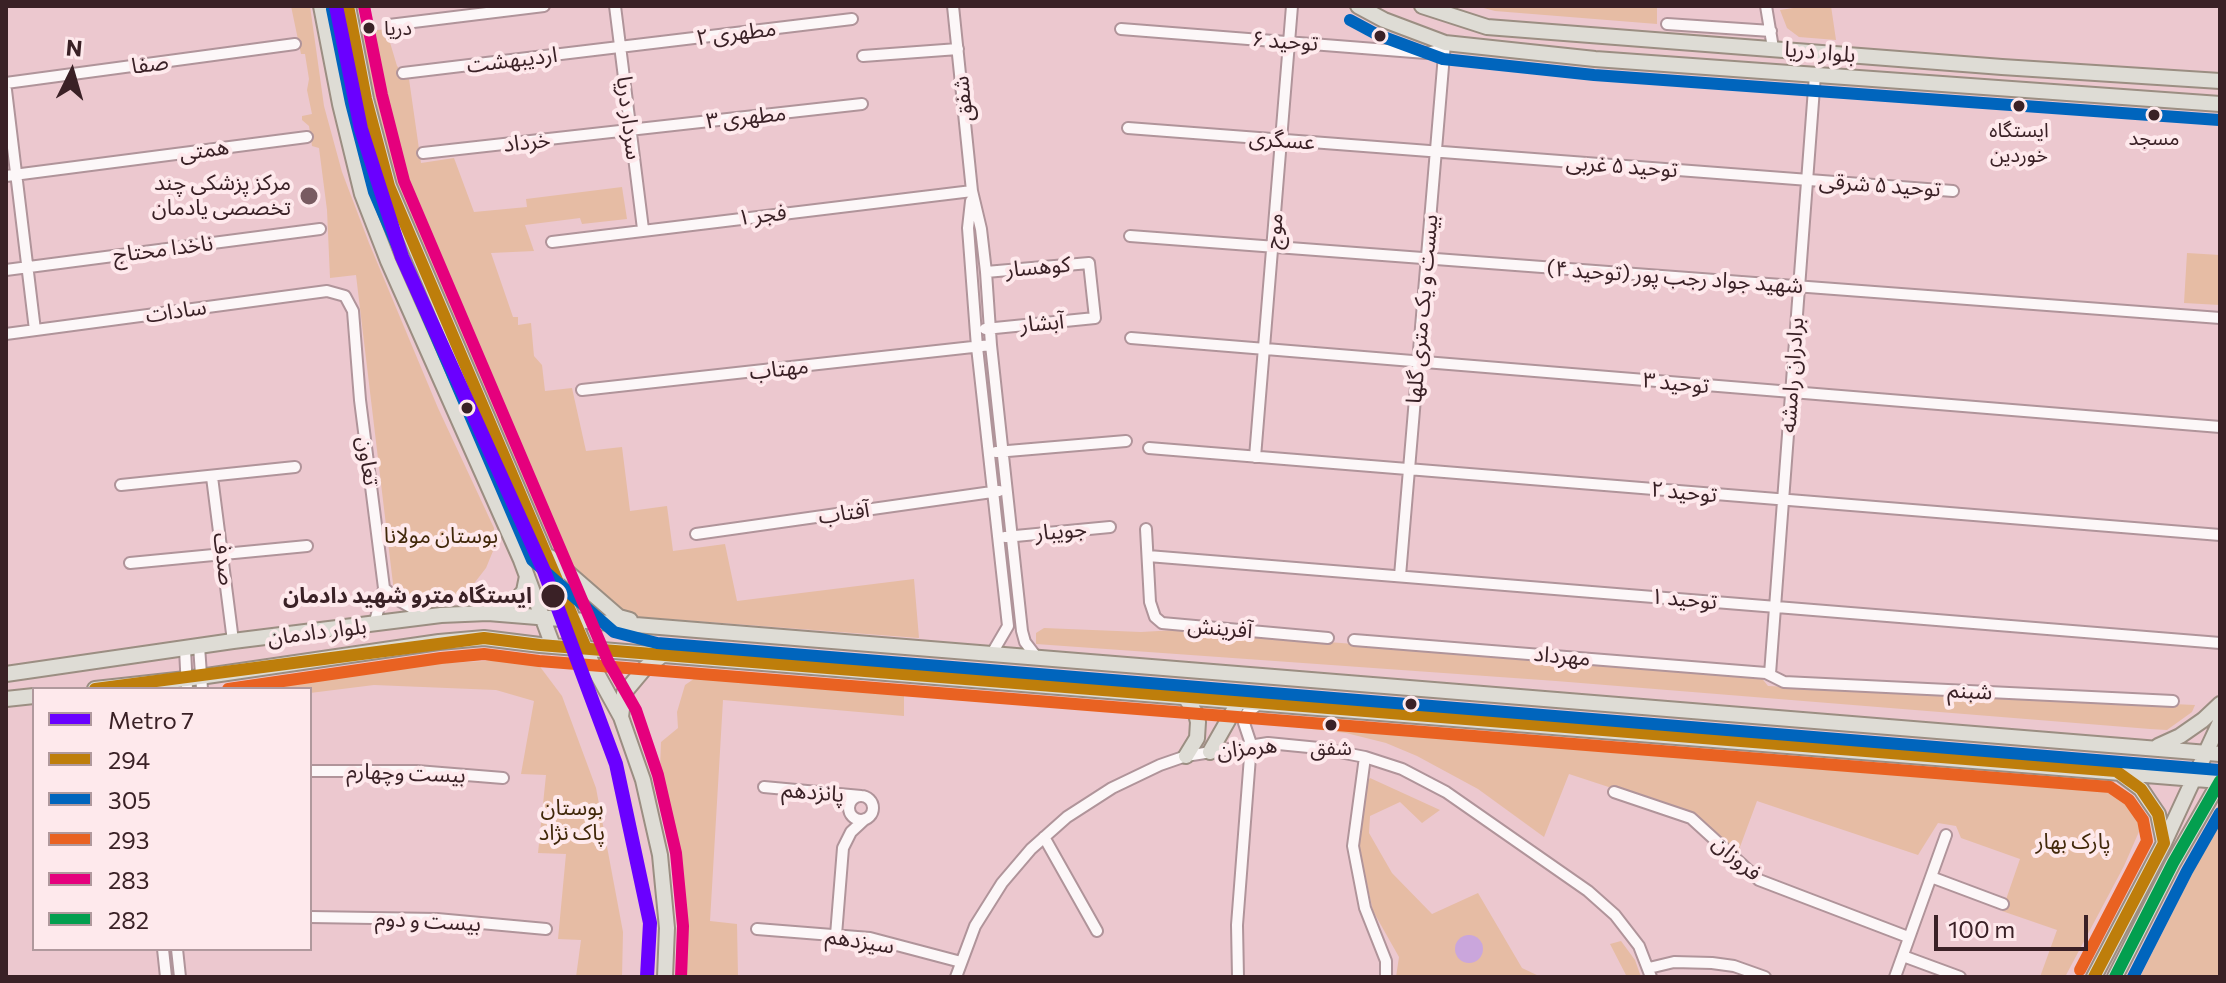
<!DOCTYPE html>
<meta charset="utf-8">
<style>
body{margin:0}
#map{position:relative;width:2226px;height:983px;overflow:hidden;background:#ecc8cf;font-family:Commissioner,sans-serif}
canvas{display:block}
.frame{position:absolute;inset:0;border:8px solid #3a2126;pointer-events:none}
.legend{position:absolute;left:32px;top:687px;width:280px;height:264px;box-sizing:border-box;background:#fee9ec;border:2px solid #b0999d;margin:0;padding:10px 14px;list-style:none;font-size:24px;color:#3a2126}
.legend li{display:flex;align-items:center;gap:16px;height:40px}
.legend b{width:40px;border:2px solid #b0999d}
.north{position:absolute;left:32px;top:32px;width:80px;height:80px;-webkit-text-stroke:6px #fee9ec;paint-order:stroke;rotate:5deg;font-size:22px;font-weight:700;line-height:32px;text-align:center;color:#3a2126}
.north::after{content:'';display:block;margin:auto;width:28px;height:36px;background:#3a2126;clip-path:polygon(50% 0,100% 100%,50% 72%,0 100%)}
.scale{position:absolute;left:1934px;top:915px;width:154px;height:36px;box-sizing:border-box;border:4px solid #3a2126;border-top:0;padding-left:10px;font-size:24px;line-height:28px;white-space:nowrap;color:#3a2126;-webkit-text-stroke:6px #fee9ec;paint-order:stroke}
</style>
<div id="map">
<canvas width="2226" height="983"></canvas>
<div class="frame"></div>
<ul class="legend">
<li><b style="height:10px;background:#6a00ff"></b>Metro 7</li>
<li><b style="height:10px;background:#be7e0b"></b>294</li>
<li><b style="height:10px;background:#0065bd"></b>305</li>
<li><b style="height:10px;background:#e96222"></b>293</li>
<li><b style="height:10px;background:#e5007d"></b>283</li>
<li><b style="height:10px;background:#039f4f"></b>282</li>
</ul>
<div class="north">N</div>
<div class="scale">100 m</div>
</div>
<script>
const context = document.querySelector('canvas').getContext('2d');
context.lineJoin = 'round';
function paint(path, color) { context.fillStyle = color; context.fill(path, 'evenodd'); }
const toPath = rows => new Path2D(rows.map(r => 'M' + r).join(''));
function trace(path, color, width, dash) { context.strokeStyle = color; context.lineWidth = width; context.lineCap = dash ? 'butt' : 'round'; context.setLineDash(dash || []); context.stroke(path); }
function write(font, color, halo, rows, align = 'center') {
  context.font = font + ' Commissioner,"Noto Sans Arabic",sans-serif'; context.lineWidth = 8; context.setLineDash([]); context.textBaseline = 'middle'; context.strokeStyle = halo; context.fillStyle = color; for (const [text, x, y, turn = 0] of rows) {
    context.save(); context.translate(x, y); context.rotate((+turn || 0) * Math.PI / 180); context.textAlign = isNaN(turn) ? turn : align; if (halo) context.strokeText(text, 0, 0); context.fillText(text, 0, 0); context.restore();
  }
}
const green = toPath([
 [291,6,310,6,324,106,342,172,369,243,438,408,494,528,493,551,486,568,462,599,451,602,418,605,410,603,394,592,356,275,330,278,327,210,319,148,312,146,309,126,302,120,302,116,312,114,307,90,309,79,305,54,301,54],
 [1476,6,1657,6,1657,24,1495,11],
 [1807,6,1831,6,1836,40,1799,37,1787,28,1780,10],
 [386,29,397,66,409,79,421,163,454,158,474,212,527,207,526,199,622,187,627,219,582,224,580,218,525,225,534,251,491,253,513,317,518,317,518,325,531,323,534,356,542,365,545,391,572,388,586,451,622,447,630,511,667,506,673,551,725,544,737,601,914,579,919,638,629,616,610,604,563,563,553,548,527,490,396,182,373,99,362,32],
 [2187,253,2220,255,2220,305,2184,303],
 [1044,628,1141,632,1176,630,1760,676,1768,686,2195,705,2192,712,2167,730,2150,729,1556,681,1036,644,1036,633],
 [504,660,538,664,562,696,596,788,623,932,622,977,576,977,581,940,558,939,566,854,538,853,546,775,521,774,534,701,496,690,374,685,310,693,310,689,218,689,224,686,352,668],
 [704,672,904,686,904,716,723,700,710,921,737,924,738,977,686,977,681,957,674,859,660,770,661,742,678,728,677,712,685,685],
 [1269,718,2069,785,2114,790,2135,801,2140,813,2141,827,2124,866,2065,977,2040,977,2057,930,2002,911,2020,859,1961,838,1956,826,1938,823,1918,855,1757,801,1737,855,1697,816,1569,774,1544,837,1478,789,1417,756,1386,743,1346,733,1268,724],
 [1370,778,1440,810,1422,823,1400,802,1370,816,1369,833,1392,873,1432,914,1478,893,1522,968,1541,977,1396,977,1399,957,1373,911,1357,840,1363,788],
 [2220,819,2220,977,2140,977],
 [1621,941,1635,960,1641,977,1627,977,1610,944]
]);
const water = toPath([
 '1455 949a14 14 0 1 1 28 0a14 14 0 1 1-28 0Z'
]);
const minor = toPath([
 [615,6,643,229],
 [953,6,972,191,981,229,986,272,991,345,1022,631,1025,642,1038,659],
 [1766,6,1773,48],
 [1667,24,1771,31],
 [389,25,544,6],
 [1121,29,1426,53,1436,51,1445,43],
 [863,56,958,49],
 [403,73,852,19],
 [6,83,295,44],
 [6,90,35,330],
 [1128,128,1953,191],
 [423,153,862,104],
 [6,176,307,137],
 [971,201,968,228,977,347,1008,626,991,655],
 [1130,236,2220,318],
 [552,242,972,191],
 [6,270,320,229],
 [985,329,1095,318,1089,263,986,272],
 [6,334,327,291,345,296,353,311,360,400,384,588,374,625],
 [1131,338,2220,427],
 [582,390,991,345],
 [1149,448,2220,535],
 [996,452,1126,441],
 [1255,457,1292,6],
 [212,477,233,641],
 [121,485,295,467],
 [1146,529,1150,602,1155,617,1162,623,1328,638],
 [696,534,999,491],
 [1005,537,1110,527],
 [1148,556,2220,643],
 [130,563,307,546],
 [1400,576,1445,43],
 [384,588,398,600,426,616],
 [1354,640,1766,673,1784,682,2173,701],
 [199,646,202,689],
 [185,649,187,689],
 [1770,674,1815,75],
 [1365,757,1353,846,1365,908,1386,961,1386,977],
 [310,771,417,771,503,778],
 [764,787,861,796],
 [1614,792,1691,818,1759,880,1908,937],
 '849 808a12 12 0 1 1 24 0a12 12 0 1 1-24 0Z',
 [1044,837,1097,931],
 [1931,877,2003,904],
 [310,917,437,919,546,929],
 [757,929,870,938,961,962],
 [836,935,843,848,851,832,865,819],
 [163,949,166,977],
 [177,949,180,977],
 [1903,956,1960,977],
 [1649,968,1674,962,1712,963,1734,966,1765,977],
 [956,977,975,926,1002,883,1031,849,1067,817,1112,788,1160,765,1186,756,1268,743,1319,748,1365,757,1402,769,1446,792,1588,891,1615,915,1639,946,1651,977],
 [1238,977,1237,925,1251,744,1244,723,1247,713,1260,703],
 [1895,977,1946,835]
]);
const major = toPath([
 [321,6,340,104,362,194,388,261,521,560,553,646],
 [348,6,366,99,389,186,594,668,621,717,643,780,660,855,667,928,665,977],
 [1358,6,1384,20,1445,43,1595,59,2220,104],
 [1422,6,1487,27,2002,67,2220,81],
 [550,557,619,617,630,620],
 [491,612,518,598,524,591,527,576],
 [6,674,233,641,441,615,488,613,2220,754],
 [95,689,186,679,439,642,484,638,540,645,2220,781],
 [1185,697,1196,714,1198,722,1197,738,1186,756],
 [6,699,34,696],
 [621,717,624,693,645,668,664,654],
 [2158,746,2180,736,2203,720,2220,704],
 [1210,752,1239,701],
 [2117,771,2141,789,2149,801,2158,814,2164,843],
 [2094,977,2164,843,2220,722],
 [2115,977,2173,863,2220,781]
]);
const bus1 = toPath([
 [348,6,366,99,389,186,586,648],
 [95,689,484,638,540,645,2116,771,2141,789,2158,814,2164,843,2094,977]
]);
const bus2 = toPath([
 [332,9,351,103,374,192,532,560,614,632,657,643,2219,770],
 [1350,20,1378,35,1443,59,1594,75,2219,120],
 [2133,977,2187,871,2220,813]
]);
const bus3 = toPath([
 [228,689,441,658,484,654,539,661,2110,787,2129,800,2143,820,2147,841,2080,970]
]);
const bus4 = toPath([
 [364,6,382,95,404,181,608,661,636,710,658,775,676,853,683,926,681,977]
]);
const bus5 = toPath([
 [2115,977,2173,863,2220,781]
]);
const metro1 = toPath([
 [336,6,361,129,402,257,544,571,616,764,650,923,647,977]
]);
const markers = [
 [369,28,7,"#3a2126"],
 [1380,36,7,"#3a2126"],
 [2019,106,7,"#3a2126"],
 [2154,115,7,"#3a2126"],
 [309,196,10,"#785b61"],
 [467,408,7,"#3a2126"],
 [553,596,13,"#3a2126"],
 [1411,704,7,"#3a2126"],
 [1331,725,7,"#3a2126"]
];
const busNames = [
 ["دریا",384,28,"left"],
 ["ایستگاه",2019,130],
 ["خوردین",2019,155],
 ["مسجد",2154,138],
 ["شفق",1331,748]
];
const streetNames = [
 ["مطهری ۲",736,33,-7],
 ["توحید ۶",1285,41,4],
 ["بلوار دریا",1820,52,5],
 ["اردیبهشت",512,60,-7],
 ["صفا",150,64,-8],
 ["شفق",963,99,-96],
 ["مطهری ۳",746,117,-6],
 ["سردار دریا",629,118,83],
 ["عسگری",1282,140,4],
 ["خرداد",527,142,-6],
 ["همتی",204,150,-8],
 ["توحید ۵ غربی",1622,166,4],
 ["توحید ۵ شرقی",1880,185,4],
 ["فجر ۱",762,215,-7],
 ["موج",1274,231,-85],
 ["ناخدا محتاج",163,249,-7],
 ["کوهسار",1038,267,-5],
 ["شهید جواد رجب پور (توحید ۴)",1675,277,4],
 ["بیست و یک متری گلها",1422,309,-85],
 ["سادات",176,311,-8],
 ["آبشار",1042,323,-5],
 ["مهتاب",779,369,-6],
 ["برادران رامشه",1792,375,-86],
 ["توحید ۳",1676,383,5],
 ["تعاون",368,461,82],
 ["توحید ۲",1684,492,5],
 ["آفتاب",844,513,-8],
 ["جویبار",1061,531,-5],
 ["صدف",224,559,83],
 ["توحید ۱",1684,599,5],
 ["آفرینش",1220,628,5],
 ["بلوار دادمان",317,632,-7],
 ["مهرداد",1562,656,5],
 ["شبنم",1970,691,3],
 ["هرمزان",1247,748,-6],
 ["بیست وچهارم",406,773,2],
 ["پانزدهم",813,792,5],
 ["فروزان",1737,858,41],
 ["بیست و دوم",428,921,3],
 ["سیزدهم",860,941,9]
];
const poiNames = [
 ["مرکز پزشکی چند",291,183],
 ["تخصصی یادمان",291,208]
];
const parkNames = [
 ["بوستان مولانا",441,536],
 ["بوستان",572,808],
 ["پاک نژاد",572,833],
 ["پارک بهار",2073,842]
];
const stopNames = [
 ["ایستگاه مترو شهید دادمان",532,596]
];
paint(green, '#e6bca4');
paint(water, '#caa6dc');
trace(minor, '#b0949a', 14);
trace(major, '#9b8e82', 18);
trace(minor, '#fcf7f8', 10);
trace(major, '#dedcd5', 14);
trace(bus1, '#be7e0b', 12);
trace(bus2, '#0065bd', 12);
trace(bus3, '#e96222', 12);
trace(bus4, '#e5007d', 12);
trace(bus5, '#039f4f', 12);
trace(metro1, '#6a00ff', 14);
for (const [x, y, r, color] of markers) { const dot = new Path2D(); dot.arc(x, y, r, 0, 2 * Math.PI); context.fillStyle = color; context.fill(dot); trace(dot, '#fee9ec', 3); }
write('20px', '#3a2126', '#fee9ec', busNames);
write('22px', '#3a2126', '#fee9ec', streetNames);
write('22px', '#3a2126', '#fee9ec', poiNames, 'right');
write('22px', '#41280a', '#fee9ec', parkNames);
write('bold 22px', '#3a2126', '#fee9ec', stopNames, 'right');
</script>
